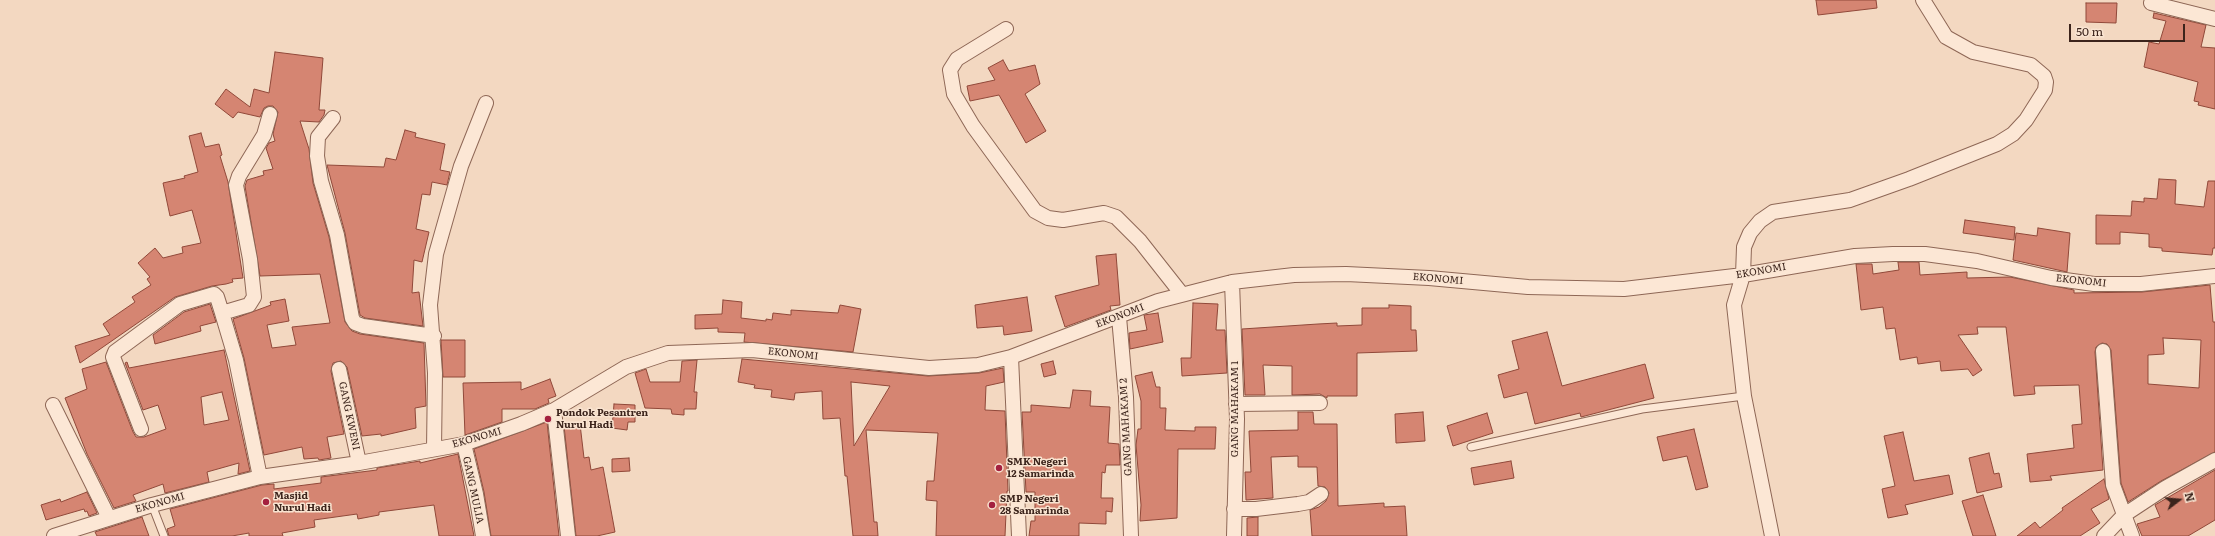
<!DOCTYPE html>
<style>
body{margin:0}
#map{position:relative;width:2215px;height:536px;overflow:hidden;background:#f3d8c1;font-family:Literata,serif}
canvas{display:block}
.north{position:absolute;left:2159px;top:480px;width:40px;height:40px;-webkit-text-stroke:3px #f9e4d1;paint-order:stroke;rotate:74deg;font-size:11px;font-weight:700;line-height:16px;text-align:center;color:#3c241c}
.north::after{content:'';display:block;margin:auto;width:14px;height:18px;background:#3c241c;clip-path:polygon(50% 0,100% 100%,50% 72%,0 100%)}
.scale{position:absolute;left:2069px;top:24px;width:116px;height:18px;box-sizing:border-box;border:2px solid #3c241c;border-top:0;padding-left:5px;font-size:12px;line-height:14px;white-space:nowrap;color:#3c241c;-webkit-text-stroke:3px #f9e4d1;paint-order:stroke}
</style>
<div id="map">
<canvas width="2215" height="536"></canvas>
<div class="north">N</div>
<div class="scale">50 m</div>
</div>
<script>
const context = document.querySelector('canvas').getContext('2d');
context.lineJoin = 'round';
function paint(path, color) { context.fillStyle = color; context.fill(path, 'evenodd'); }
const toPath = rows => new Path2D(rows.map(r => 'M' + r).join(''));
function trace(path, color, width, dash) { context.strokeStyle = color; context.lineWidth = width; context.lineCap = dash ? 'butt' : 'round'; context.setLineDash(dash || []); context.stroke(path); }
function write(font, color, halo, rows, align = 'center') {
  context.font = font + ' Literata,serif'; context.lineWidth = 3; context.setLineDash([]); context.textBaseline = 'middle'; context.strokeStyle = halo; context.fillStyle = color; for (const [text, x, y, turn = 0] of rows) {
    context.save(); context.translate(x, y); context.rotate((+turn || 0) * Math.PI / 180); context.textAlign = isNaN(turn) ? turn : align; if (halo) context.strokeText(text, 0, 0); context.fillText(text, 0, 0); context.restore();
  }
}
const building = toPath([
 [1816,0,1876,0,1877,8,1818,15,1816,0],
 [2086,3,2117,3,2116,23,2086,22,2086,3],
 [2154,13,2206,25,2201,47,2215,48,2215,109,2198,105,2199,102,2194,101,2198,82,2144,67,2149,42,2159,44,2166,21,2153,18,2154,13],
 [275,52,323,58,319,110,325,110,324,115,319,122,300,121,309,149,313,183,329,237,345,322,352,331,360,334,424,343,426,406,415,408,416,428,381,436,381,434,362,436,347,367,341,361,333,363,331,371,344,434,327,437,331,458,319,460,318,458,304,459,302,447,264,455,244,358,233,319,271,305,270,302,285,299,289,321,267,325,272,348,296,345,292,327,330,323,320,274,260,276,245,186,247,180,264,175,263,171,273,169,266,148,269,143,275,141,273,134,278,112,273,106,268,106,264,108,260,117,238,112,233,118,215,104,226,89,250,107,254,89,269,93,275,52],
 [1003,60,1009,71,1035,65,1040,84,1025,94,1046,131,1026,143,999,95,970,101,967,86,995,80,988,68,1003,60],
 [405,130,416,133,415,137,445,144,440,170,450,172,447,185,432,182,430,195,422,194,416,229,429,232,422,262,414,260,412,293,419,292,423,326,365,318,360,315,345,233,327,165,384,167,386,158,396,160,405,130],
 [201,133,205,147,219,144,222,155,220,156,228,182,243,278,232,279,233,282,226,284,212,286,175,297,80,363,75,346,110,335,103,324,135,302,132,297,151,285,147,279,150,277,138,263,155,248,163,258,183,253,182,247,201,243,192,210,170,216,163,183,185,178,184,176,198,172,189,136,201,133],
 [2159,179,2176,180,2175,204,2204,207,2208,181,2215,181,2215,248,2213,248,2212,255,2162,251,2162,248,2149,247,2149,234,2120,232,2120,244,2096,244,2096,215,2131,216,2132,201,2144,202,2144,198,2157,199,2159,179],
 [1965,220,2015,227,2014,240,1963,233,1965,220],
 [2038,228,2070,233,2067,272,2013,260,2016,233,2037,236,2038,228],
 [1116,254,1120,305,1110,306,1111,310,1065,327,1055,296,1099,285,1096,256,1116,254],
 [1898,262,1919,262,1920,275,1967,272,1967,278,2010,277,2074,290,2074,293,2142,292,2210,285,2213,322,2215,322,2215,452,2161,481,2128,502,2121,483,2111,350,2107,344,2102,343,2096,347,2095,352,2103,470,2050,476,2052,480,2030,482,2027,454,2074,448,2072,425,2082,424,2079,385,2034,386,2035,394,2014,396,2006,327,1977,327,1978,334,1958,335,1982,370,1973,376,1968,369,1941,371,1940,361,1918,364,1917,357,1900,360,1895,328,1886,329,1883,307,1861,310,1856,264,1872,264,1873,274,1899,270,1898,262],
 [2163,338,2201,340,2199,388,2148,384,2148,355,2164,354,2163,338],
 [1027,297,1032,331,1004,335,1003,326,977,328,975,305,1027,297],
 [723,300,742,302,741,318,766,321,766,319,772,320,773,313,791,315,791,310,838,313,840,305,861,309,853,352,744,342,745,333,718,332,718,328,695,329,695,315,722,314,723,300],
 [1193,303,1218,304,1216,330,1225,330,1227,373,1182,376,1181,358,1191,358,1193,303],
 [210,304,216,322,200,326,201,331,155,344,153,335,184,312,210,304],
 [1389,305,1411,306,1411,330,1416,330,1417,351,1357,353,1357,396,1327,396,1327,398,1320,394,1292,395,1292,366,1263,365,1265,395,1245,395,1242,329,1318,324,1337,323,1337,326,1362,325,1362,308,1389,308,1389,305],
 [1158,313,1163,342,1130,349,1129,333,1147,330,1144,315,1158,313],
 [1547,332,1562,386,1645,364,1654,398,1581,417,1580,413,1535,424,1527,392,1504,398,1498,375,1519,369,1512,341,1547,332],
 [441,340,465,340,465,377,443,377,441,340],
 [224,350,250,471,238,474,239,463,207,472,209,482,165,493,163,484,133,495,136,501,114,508,87,454,65,398,87,389,82,369,106,362,133,432,136,437,144,437,166,429,158,405,143,410,125,363,127,362,129,368,224,350],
 [222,392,229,420,204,425,201,397,222,392],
 [742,359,928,376,979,373,1003,368,1004,382,986,386,985,410,1005,411,1008,491,1007,491,1005,536,936,536,937,501,926,500,927,481,934,481,938,433,866,430,874,522,877,522,878,536,853,536,847,476,845,476,840,418,823,419,822,391,795,393,794,400,771,397,772,390,754,388,755,385,738,382,742,359],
 [851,382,890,386,854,446,851,382],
 [697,360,694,392,697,392,696,409,684,409,684,415,672,414,671,409,645,408,635,373,646,369,650,382,680,382,682,361,697,360],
 [1053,361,1056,374,1044,377,1041,364,1053,361],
 [1152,372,1156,387,1160,387,1160,408,1166,408,1165,430,1195,431,1195,427,1216,427,1215,449,1178,449,1177,518,1140,521,1141,505,1136,445,1138,429,1141,429,1141,401,1135,376,1152,372],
 [550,379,556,396,548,399,549,403,535,409,502,409,502,422,465,435,463,383,521,382,521,390,550,379],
 [1073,390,1091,391,1090,406,1110,407,1108,443,1119,444,1120,465,1106,465,1105,473,1102,472,1101,498,1113,498,1112,512,1106,511,1106,524,1079,523,1079,536,1029,536,1031,521,1035,521,1035,492,1026,492,1022,412,1031,412,1031,405,1070,408,1073,390],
 [614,404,635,405,635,422,628,422,627,430,612,428,614,404],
 [1298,412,1313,412,1314,424,1337,424,1338,506,1384,503,1384,507,1405,506,1407,536,1312,536,1310,510,1319,507,1326,501,1329,493,1325,487,1318,486,1317,467,1298,467,1298,456,1271,457,1273,498,1246,500,1245,472,1251,472,1249,431,1298,430,1298,412],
 [1423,412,1425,441,1396,443,1395,414,1423,412],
 [1487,413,1493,433,1453,446,1447,426,1487,413],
 [547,422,559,536,491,536,484,492,474,449,547,422],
 [580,424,584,458,589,457,591,470,603,467,615,532,597,536,576,536,564,426,580,424],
 [1694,429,1708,487,1696,490,1687,456,1663,461,1657,437,1694,429],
 [1903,432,1914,481,1949,475,1953,494,1905,505,1908,514,1888,518,1882,489,1895,486,1884,436,1903,432],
 [1989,453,1994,474,1999,473,2002,487,1977,493,1969,458,1989,453],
 [458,454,474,536,439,536,434,505,379,512,379,515,358,519,357,514,314,520,315,527,282,533,283,536,249,536,249,533,232,536,169,536,167,529,175,526,170,509,262,485,274,484,274,489,321,483,321,477,377,470,377,468,420,461,420,463,458,454],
 [629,458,630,471,612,472,612,459,629,458],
 [1511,461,1514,478,1474,485,1471,468,1511,461],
 [2215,470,2215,520,2188,536,2142,536,2137,524,2160,517,2155,505,2215,470],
 [2104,479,2109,499,2091,509,2100,523,2080,536,2017,536,2035,522,2040,528,2063,510,2062,508,2104,479],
 [87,492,97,513,89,516,87,511,85,512,84,509,46,520,41,505,60,499,61,502,87,492],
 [1983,495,1996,536,1973,536,1962,501,1983,495],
 [142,517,149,536,97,536,95,532,142,517],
 [1258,517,1258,536,1247,536,1247,518,1258,517]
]);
const service = toPath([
 [1471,447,1642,409,1744,396],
 [152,505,164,536]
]);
const minor = toPath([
 [2151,3,2215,19],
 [1006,29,957,59,950,70,954,94,973,126,1035,211,1048,218,1063,220,1104,213,1116,217,1140,241,1181,293],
 [333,118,318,137,317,156,321,181,337,235,352,318,355,323,363,326,434,336],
 [1232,282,1237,419,1234,536],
 [1119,317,1126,397,1131,536],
 [2103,351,2113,485,2132,536],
 [1011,357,1019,536],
 [339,369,359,463],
 [1236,404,1320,403],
 [53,405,109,518],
 [554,410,568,536],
 [141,429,113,357,115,352,180,304,214,294,217,297,222,313],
 [464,444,476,494,483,536],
 [434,449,435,373,430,305,436,254,461,166,486,103],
 [260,477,236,360,222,313,249,305,254,297,250,259,236,185,239,176,264,135,270,114],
 [1234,509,1256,509,1298,504,1309,502,1321,494],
 [54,536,152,505,260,477,359,463,464,444,521,424,554,410,626,367,668,353,752,350,929,368,978,365,1011,357,1158,301,1232,282,1294,275,1346,274,1429,278,1528,287,1624,289,1743,275,1855,256,1893,254,1925,254,1977,261,2051,278,2094,284,2141,284,2215,276],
 [1772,536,1744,396,1734,305,1743,275,1744,247,1750,233,1760,221,1773,212,1850,200,1909,179,1997,144,2013,134,2026,120,2045,90,2046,82,2044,76,2031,65,1973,52,1946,37,1923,0],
 [2104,536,2124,515,2165,488,2215,460]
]);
const markers = [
 [548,419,4,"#a4203f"],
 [999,468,4,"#a4203f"],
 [266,502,4,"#a4203f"],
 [992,505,4,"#a4203f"]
];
const streetNames = [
 ["EKONOMI",1761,271,-10],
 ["EKONOMI",1438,279,5],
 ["EKONOMI",2081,281,6],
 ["EKONOMI",1120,316,-21],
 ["EKONOMI",793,354,6],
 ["GANG MAHAKAM 1",1235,409,-90],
 ["GANG KWENI",349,416,78],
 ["GANG MAHAKAM 2",1126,427,-93],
 ["EKONOMI",477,438,-16],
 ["GANG MULIA",473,490,78],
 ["EKONOMI",160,503,-16]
];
const poiNames = [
 ["Pondok Pesantren",556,413],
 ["Nurul Hadi",556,425],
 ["SMK Negeri",1007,462],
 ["12 Samarinda",1007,474],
 ["Masjid",274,496],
 ["Nurul Hadi",274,508],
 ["SMP Negeri",1000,499],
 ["28 Samarinda",1000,511]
];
paint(building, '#d58572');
trace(building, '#904839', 1);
trace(service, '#8e6756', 9);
trace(minor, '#8e6756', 16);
trace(service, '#fce7d5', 7);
trace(minor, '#fce7d5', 14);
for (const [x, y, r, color] of markers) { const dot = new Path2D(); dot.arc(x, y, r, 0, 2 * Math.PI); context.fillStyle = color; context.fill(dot); trace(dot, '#f9e4d1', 1.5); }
write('10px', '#3c241c', '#f9e4d1', streetNames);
write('bold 10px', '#3c241c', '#f9e4d1', poiNames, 'left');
</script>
